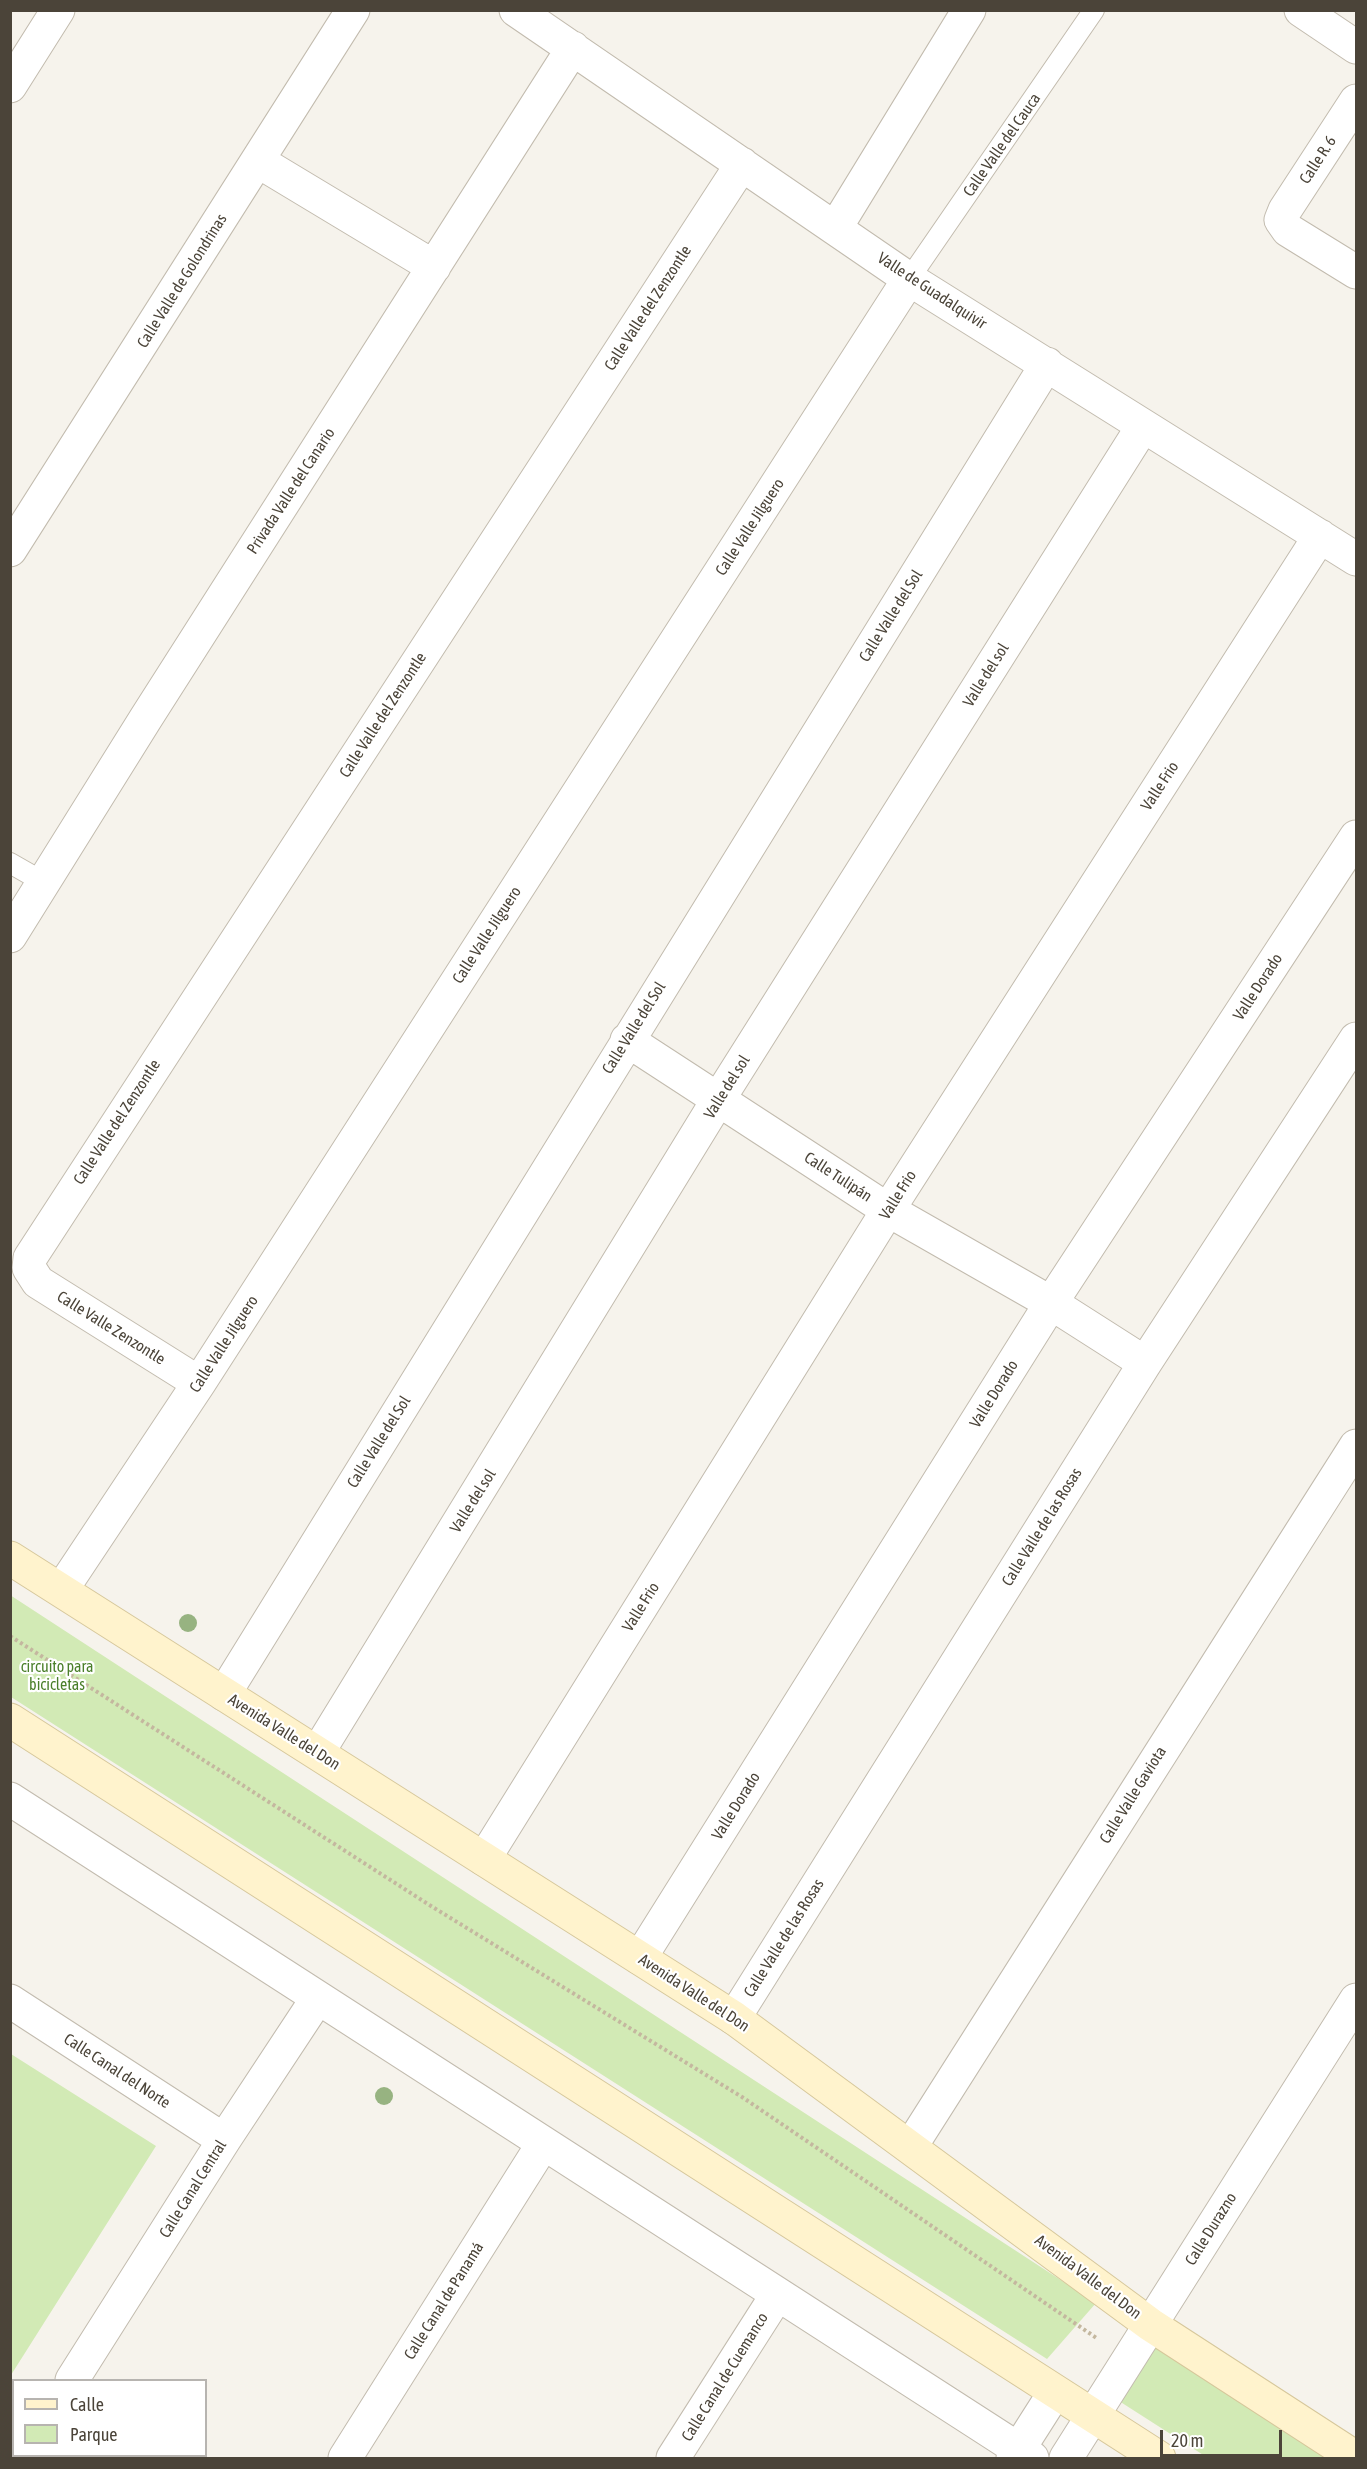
<!DOCTYPE html>
<meta charset="utf-8">
<style>
body{margin:0}
#map{position:relative;width:1367px;height:2469px;overflow:hidden;background:#f6f3ec;font-family:"Asap Condensed",sans-serif}
canvas{display:block}
.frame{position:absolute;inset:0;border:12px solid #4b4439;pointer-events:none}
.legend{position:absolute;left:12px;top:2379px;width:195px;height:78px;box-sizing:border-box;background:#fff;border:2px solid #b7b4b0;margin:0;padding:8px 10px;list-style:none;font-size:18px;color:#4b4439}
.legend li{display:flex;align-items:center;gap:12px;height:30px}
.legend b{width:30px;border:2px solid #b7b4b0}
.scale{position:absolute;left:1160px;top:2430px;width:122px;height:27px;box-sizing:border-box;border:3px solid #4b4439;border-top:0;padding-left:8px;font-size:18px;line-height:21px;white-space:nowrap;color:#4b4439;-webkit-text-stroke:4px #fff;paint-order:stroke}
</style>
<div id="map">
<canvas width="1367" height="2469"></canvas>
<div class="frame"></div>
<ul class="legend">
<li><b style="height:8px;background:#fff3cd"></b>Calle</li>
<li><b style="height:16px;background:#d2eab5"></b>Parque</li>
</ul>
<div class="scale">20 m</div>
</div>
<script>
const context = document.querySelector('canvas').getContext('2d');
context.lineJoin = 'round';
function paint(path, color) { context.fillStyle = color; context.fill(path, 'evenodd'); }
const toPath = rows => new Path2D(rows.map(r => 'M' + r).join(''));
function trace(path, color, width, dash) { context.strokeStyle = color; context.lineWidth = width; context.lineCap = dash ? 'butt' : 'round'; context.setLineDash(dash || []); context.stroke(path); }
function write(font, color, halo, rows, align = 'center') {
  context.font = font + ' "Asap Condensed",sans-serif'; context.lineWidth = 4.5; context.setLineDash([]); context.textBaseline = 'middle'; context.strokeStyle = halo; context.fillStyle = color; for (const [text, x, y, turn = 0] of rows) {
    context.save(); context.translate(x, y); context.rotate((+turn || 0) * Math.PI / 180); context.textAlign = isNaN(turn) ? turn : align; if (halo) context.strokeText(text, 0, 0); context.fillText(text, 0, 0); context.restore();
  }
}
const green = toPath([
 [10,1595,1096,2303,1047,2359,11,1697],
 [11,2054,156,2146,11,2375],
 [1163,2337,1349,2458,1208,2458,1119,2401]
]);
const path = toPath([
 [10,1636,431,1906,742,2097,1098,2339]
]);
const lane = toPath([
 [909,279,1094,10],
 [10,863,45,883]
]);
const street = toPath([
 [516,10,909,279,1356,559],
 [1301,10,1356,47],
 [10,86,58,10],
 [1356,101,1285,210,1281,220,1288,230,1356,272],
 [258,161,434,267],
 [836,227,969,10],
 [10,550,353,10],
 [10,936,146,718,573,48],
 [627,1040,888,1210,1051,1303,1145,1363],
 [199,1383,38,1282,29,1268,30,1258,742,164],
 [62,1589,199,1383,909,279],
 [224,1694,1047,364],
 [318,1752,718,1100,1143,426],
 [10,1799,1032,2458],
 [484,1859,888,1210,1320,536],
 [640,1958,1051,1303,1356,837],
 [10,2001,224,2140],
 [734,2018,1145,1363,1356,1039],
 [911,2146,1356,1446],
 [72,2380,224,2140,317,1999],
 [23,2458,25,2456],
 [345,2458,543,2144],
 [673,2458,777,2295],
 [1013,2458,1055,2392],
 [1066,2458,1356,2000]
]);
const secondary = toPath([
 [10,1558,734,2018,1151,2325,1356,2458],
 [10,1720,1159,2458]
]);
const trees = [
 [188,1623],
 [384,2096]
];
const streetNames = [
 ["Calle Valle del Cauca",1002,145,-55],
 ["Calle R. 6",1318,160,-57],
 ["Calle Valle de Golondrinas",182,281,-58],
 ["Valle de Guadalquivir",932,291,33],
 ["Calle Valle del Zenzontle",648,308,-57],
 ["Privada Valle del Canario",291,491,-57],
 ["Calle Valle Jilguero",750,527,-57],
 ["Calle Valle del Sol",891,616,-58],
 ["Valle del sol",986,675,-58],
 ["Calle Valle del Zenzontle",383,715,-57],
 ["Valle Frio",1160,786,-57],
 ["Calle Valle Jilguero",487,935,-57],
 ["Valle Dorado",1258,987,-57],
 ["Calle Valle del Sol",634,1028,-58],
 ["Valle del sol",727,1087,-58],
 ["Calle Valle del Zenzontle",117,1122,-57],
 ["Calle Tulipán",838,1177,33],
 ["Valle Frio",898,1195,-58],
 ["Calle Valle Zenzontle",111,1328,32],
 ["Calle Valle Jilguero",224,1344,-57],
 ["Valle Dorado",994,1394,-58],
 ["Calle Valle del Sol",379,1442,-58],
 ["Valle del sol",473,1501,-58],
 ["Calle Valle de las Rosas",1042,1527,-58],
 ["Valle Frio",641,1607,-58],
 ["Avenida Valle del Don",284,1732,32],
 ["Calle Valle Gaviota",1133,1795,-58],
 ["Valle Dorado",736,1806,-58],
 ["Calle Valle de las Rosas",784,1938,-58],
 ["Avenida Valle del Don",694,1993,33],
 ["Calle Canal del Norte",117,2071,33],
 ["Calle Canal Central",193,2189,-58],
 ["Calle Durazno",1211,2229,-58],
 ["Avenida Valle del Don",1088,2277,37],
 ["Calle Canal de Panamá",444,2301,-58],
 ["Calle Canal de Cuemanco",725,2377,-58]
];
const parkNames = [
 ["circuito para",57,1667],
 ["bicicletas",57,1685]
];
paint(green, '#d2eab5');
trace(lane, '#c2bbae', 22);
trace(street, '#c2bbae', 35);
trace(secondary, '#d6c79b', 35);
trace(path, '#c4b79f', 4, [3, 3]);
trace(lane, '#fff', 20);
trace(street, '#fff', 33);
trace(secondary, '#fff3cd', 33);
context.fillStyle = '#97b381';
for (const [x, y] of trees) { context.beginPath(); context.arc(x, y, 9, 0, 2 * Math.PI); context.fill(); }
write('16px', '#4b4439', '#fff', streetNames);
write('16px', '#4a7f2a', '#fff', parkNames);
</script>
